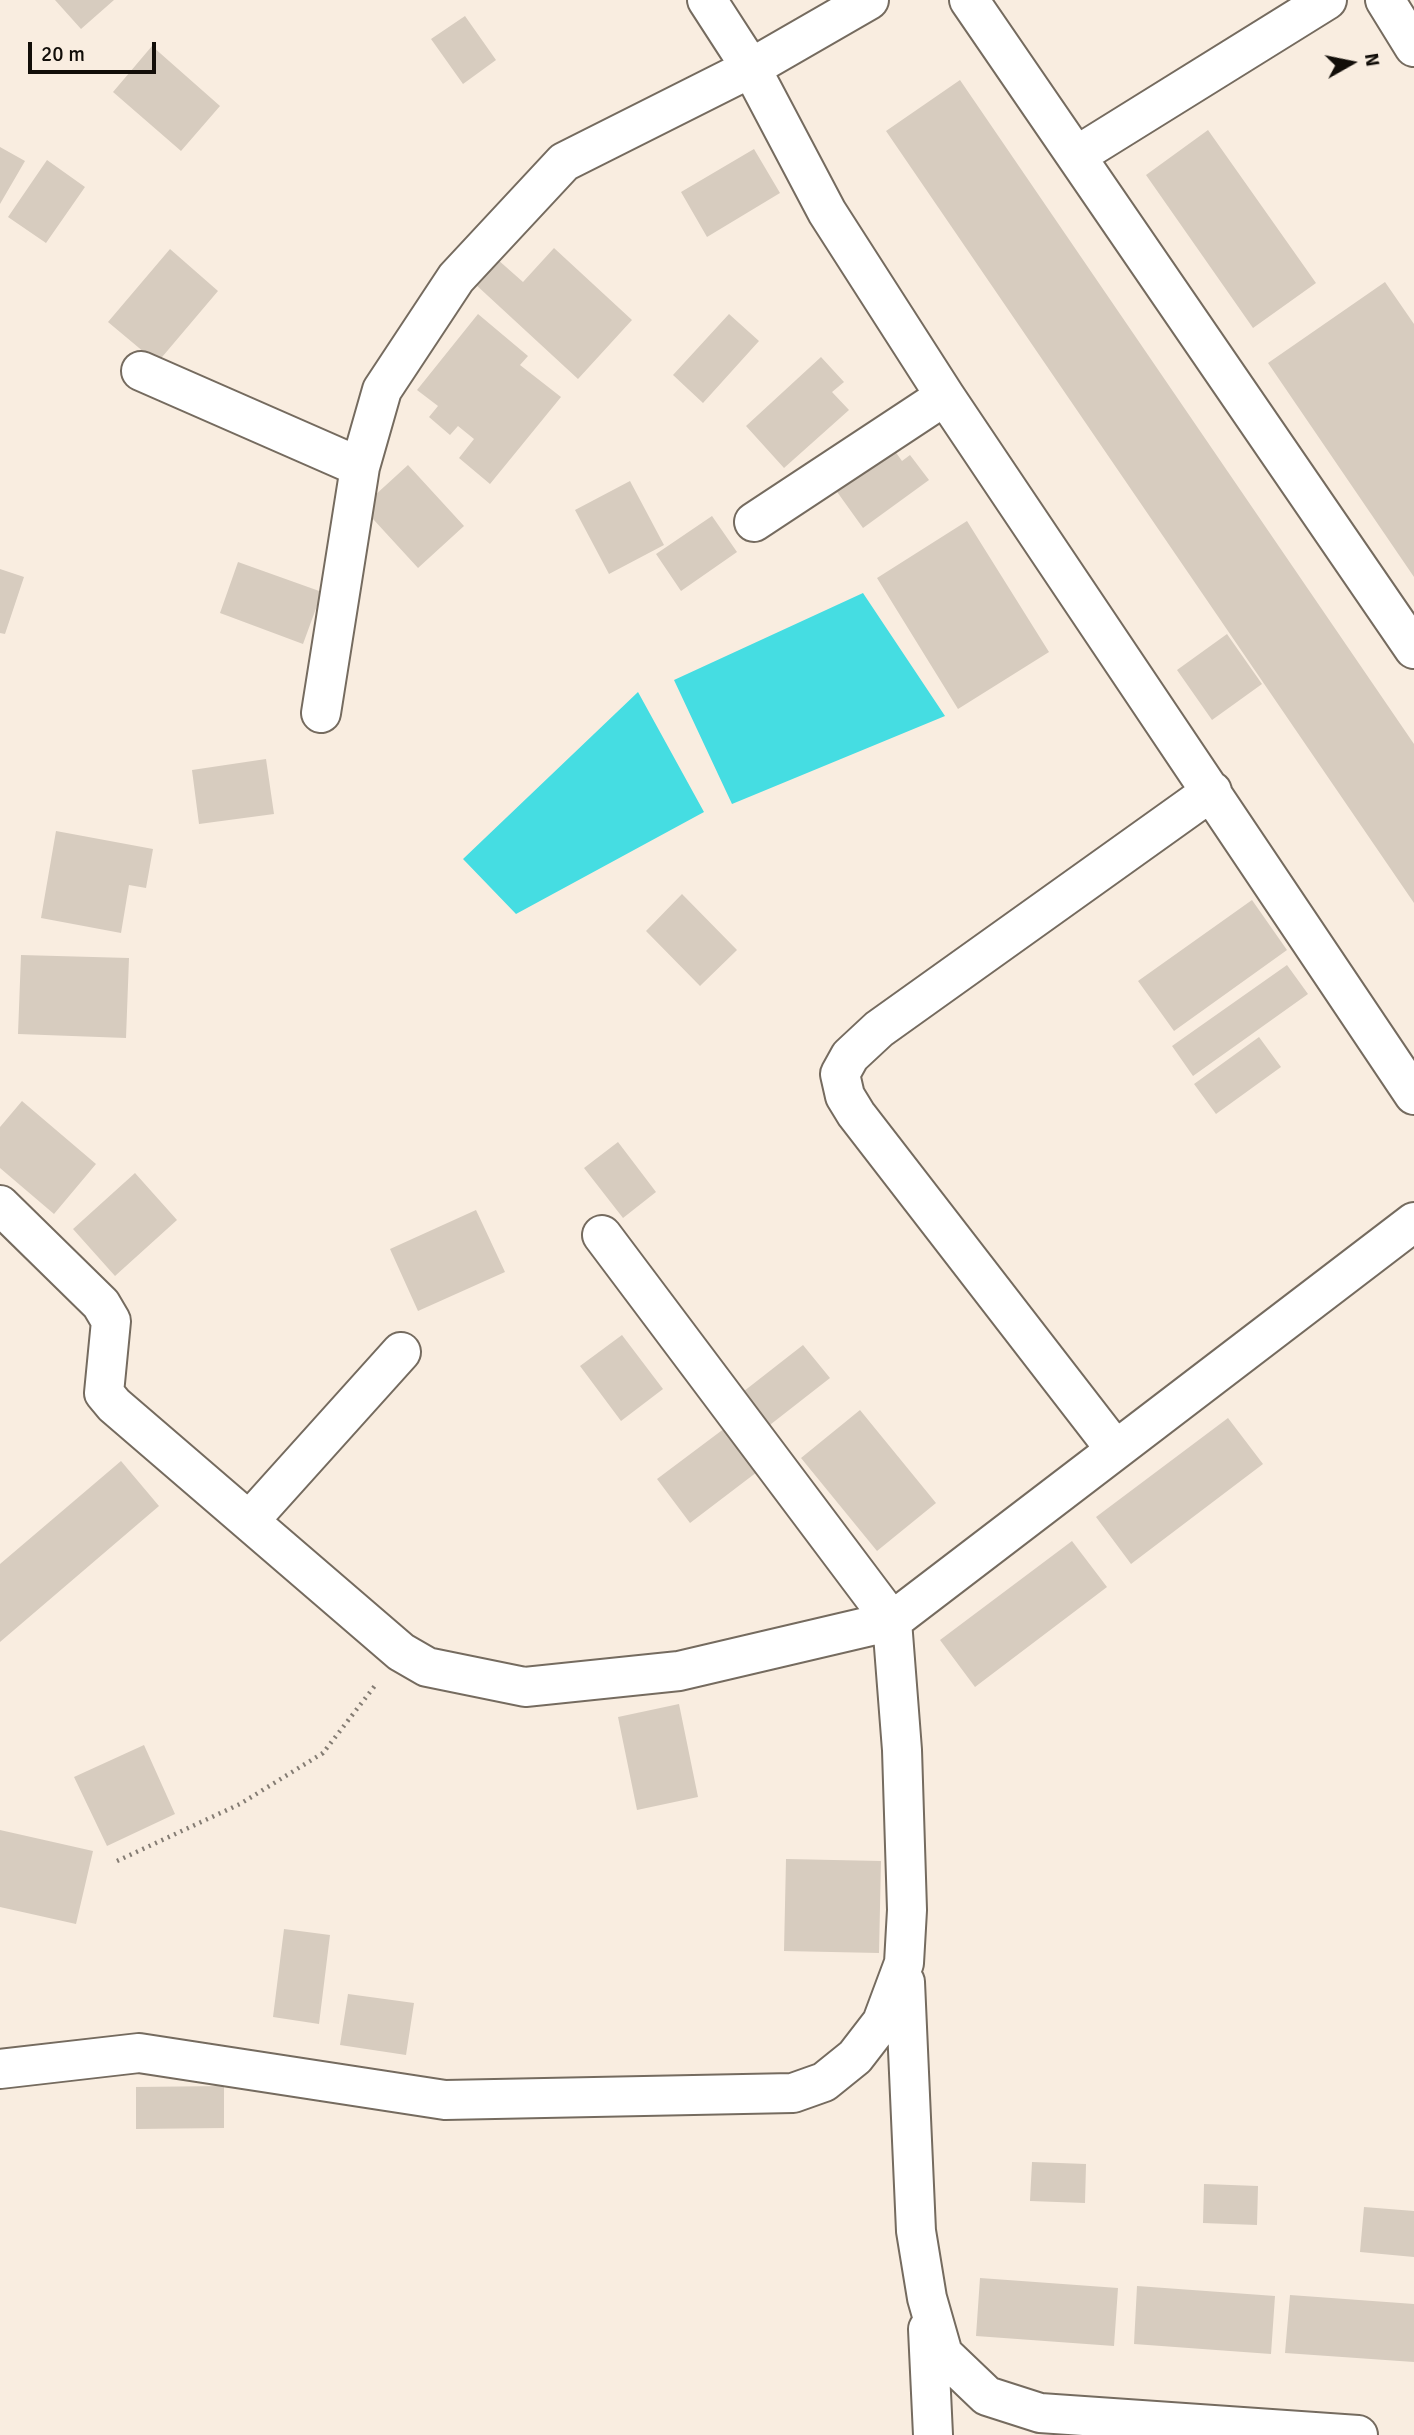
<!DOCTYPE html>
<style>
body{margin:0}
#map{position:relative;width:1414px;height:2435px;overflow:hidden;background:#f9ede0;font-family:Signika,sans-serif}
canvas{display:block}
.north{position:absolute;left:1316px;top:28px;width:70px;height:70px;-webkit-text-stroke:5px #f9ede0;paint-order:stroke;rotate:81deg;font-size:19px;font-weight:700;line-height:28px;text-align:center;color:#120e09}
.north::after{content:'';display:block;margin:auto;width:24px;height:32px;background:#120e09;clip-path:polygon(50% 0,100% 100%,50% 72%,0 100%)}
.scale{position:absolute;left:28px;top:42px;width:128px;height:32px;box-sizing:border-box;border:4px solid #120e09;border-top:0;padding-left:9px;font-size:21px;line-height:24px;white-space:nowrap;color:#120e09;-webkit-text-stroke:5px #f9ede0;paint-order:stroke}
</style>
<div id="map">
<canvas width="1414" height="2435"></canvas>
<div class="north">N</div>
<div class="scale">20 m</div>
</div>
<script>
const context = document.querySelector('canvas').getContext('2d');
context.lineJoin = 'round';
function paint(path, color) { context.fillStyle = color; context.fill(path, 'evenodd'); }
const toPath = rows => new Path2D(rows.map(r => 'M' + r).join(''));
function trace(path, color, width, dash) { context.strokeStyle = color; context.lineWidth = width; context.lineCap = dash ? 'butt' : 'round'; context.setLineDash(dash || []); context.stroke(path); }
const water = toPath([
 [863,593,945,716,732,804,674,680],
 [638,692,704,812,516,914,463,859]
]);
const building = toPath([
 [55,0,114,0,81,29],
 [465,16,496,60,463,84,431,39],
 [152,46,220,106,181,151,113,92],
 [960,80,1414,744,1414,903,886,131],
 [1208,130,1316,283,1253,328,1146,175],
 [0,147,25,161,0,204],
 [754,149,780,193,707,237,681,192],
 [47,160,85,187,46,243,8,217],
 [554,248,632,320,578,379,474,283,497,259,523,282],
 [170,249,218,291,157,363,108,322],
 [1385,282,1414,324,1414,577,1268,363],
 [478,314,528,356,520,365,561,397,490,484,459,458,474,439,458,426,450,435,429,417,438,406,417,390],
 [729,314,759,341,703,403,673,375],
 [821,357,844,382,832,392,849,410,784,468,746,426],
 [892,447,902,461,910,455,929,480,863,528,835,489],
 [408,465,464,526,418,568,362,507],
 [630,481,664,545,609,574,575,510],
 [712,516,737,552,681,591,656,554],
 [967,521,1049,652,958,709,877,578],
 [238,562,322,592,303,644,220,613],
 [0,569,24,577,5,634,0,633],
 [1227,634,1262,684,1212,720,1177,670],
 [266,759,274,814,199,824,192,770],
 [56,831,153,849,146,888,129,885,121,933,41,918],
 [682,894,737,950,700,986,646,931],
 [1252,900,1287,950,1174,1031,1138,981],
 [21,955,129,958,126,1038,18,1034],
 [1287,965,1308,994,1193,1076,1172,1046],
 [1259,1037,1281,1067,1216,1114,1194,1084],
 [22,1101,96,1164,54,1214,0,1168,0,1127],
 [618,1142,656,1192,623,1218,584,1168],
 [135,1173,177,1220,115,1276,73,1229],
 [476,1210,505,1272,418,1311,390,1249],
 [622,1335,663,1389,621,1421,580,1366],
 [803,1345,830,1378,766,1428,739,1395],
 [860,1410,936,1503,877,1551,801,1458],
 [1228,1418,1263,1464,1131,1564,1096,1517],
 [725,1428,757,1472,690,1523,657,1479],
 [121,1461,159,1506,0,1642,0,1564],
 [1072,1541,1107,1587,975,1687,940,1640],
 [679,1704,698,1797,637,1810,618,1717],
 [144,1745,175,1814,107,1846,74,1777],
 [0,1830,93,1851,76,1924,0,1907],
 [786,1859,881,1861,879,1953,784,1951],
 [284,1929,330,1935,319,2024,273,2017],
 [348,1994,414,2003,406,2055,340,2045],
 [224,2086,224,2128,136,2129,136,2087],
 [1032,2162,1086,2164,1085,2203,1030,2201],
 [1204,2184,1258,2186,1257,2225,1203,2223],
 [1364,2207,1414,2211,1414,2257,1360,2252],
 [980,2278,1118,2288,1114,2346,976,2336],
 [1137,2286,1275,2296,1271,2354,1134,2344],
 [1290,2295,1414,2304,1414,2362,1285,2353]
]);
const path = toPath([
 [117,1861,240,1804,323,1753,377,1683]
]);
const minor = toPath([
 [707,0,751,68,827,212,945,396,1414,1095],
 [969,0,1414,649],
 [1385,0,1414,47],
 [1076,156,1327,0],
 [141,371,360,467],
 [754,522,945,396],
 [321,713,360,467,382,390,456,278,564,162,751,68,869,0],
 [0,1205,101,1304,111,1321,104,1393,114,1405,401,1652,427,1667,525,1687,679,1671,892,1621,1414,1222],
 [1115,1449,856,1114,845,1096,840,1074,850,1056,879,1029,1212,791],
 [249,1521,401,1352],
 [905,1982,916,2231,927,2298,943,2354,987,2396,1040,2413,1358,2435],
 [0,2069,139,2053,445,2100,793,2093,824,2082,855,2057,882,2022,904,1963,907,1910,902,1750,892,1621,602,1235],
 [928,2329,933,2435]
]);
paint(water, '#45dde2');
paint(building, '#d7ccbf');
trace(minor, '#756b5f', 42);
trace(path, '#847c73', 4.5, [2, 5]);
trace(minor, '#fff', 38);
</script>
